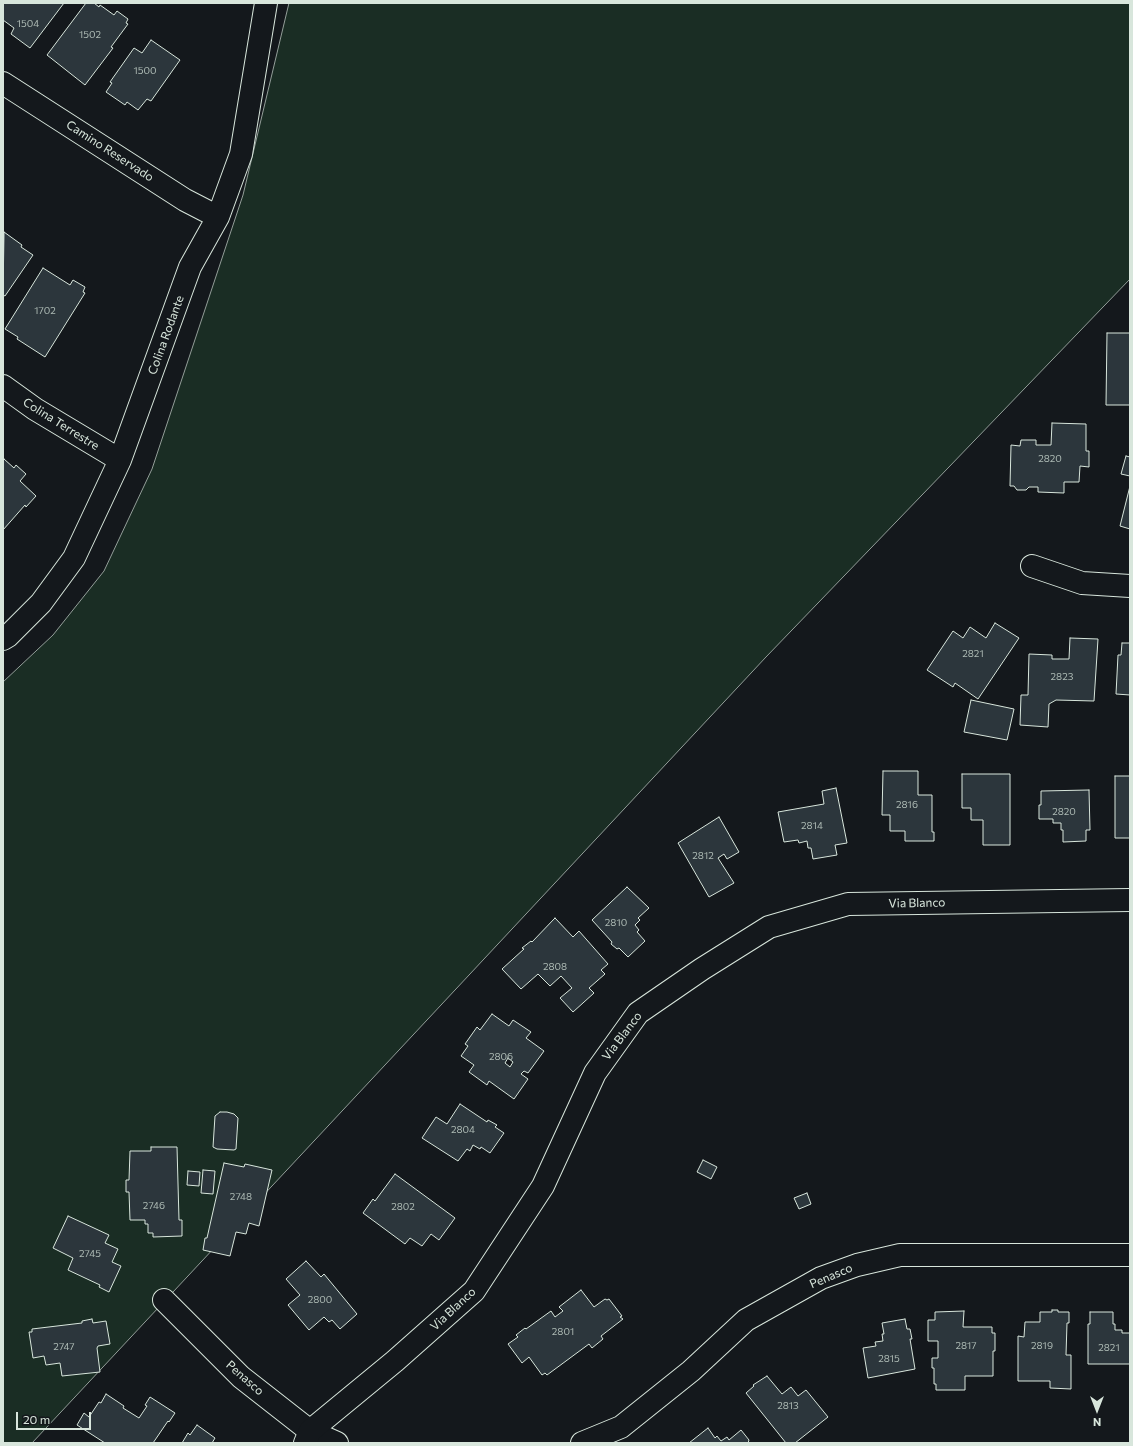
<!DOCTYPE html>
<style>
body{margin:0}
#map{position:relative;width:1133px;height:1446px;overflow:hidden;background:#14181c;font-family:Commissioner,sans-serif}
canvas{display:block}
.frame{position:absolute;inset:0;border:4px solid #d8e6dc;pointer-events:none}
.north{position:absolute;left:1077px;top:1390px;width:40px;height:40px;-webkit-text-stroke:3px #14181c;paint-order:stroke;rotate:180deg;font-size:11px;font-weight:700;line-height:16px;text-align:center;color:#d8e6dc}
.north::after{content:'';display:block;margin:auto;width:14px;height:18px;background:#d8e6dc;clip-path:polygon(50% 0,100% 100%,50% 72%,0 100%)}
.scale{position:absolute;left:16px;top:1412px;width:75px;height:18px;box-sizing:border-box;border:2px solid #d8e6dc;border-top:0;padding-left:5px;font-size:12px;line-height:14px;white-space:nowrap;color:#d8e6dc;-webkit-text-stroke:3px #14181c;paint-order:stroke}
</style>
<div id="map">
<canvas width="1133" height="1446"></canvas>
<div class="frame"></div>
<div class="north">N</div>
<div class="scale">20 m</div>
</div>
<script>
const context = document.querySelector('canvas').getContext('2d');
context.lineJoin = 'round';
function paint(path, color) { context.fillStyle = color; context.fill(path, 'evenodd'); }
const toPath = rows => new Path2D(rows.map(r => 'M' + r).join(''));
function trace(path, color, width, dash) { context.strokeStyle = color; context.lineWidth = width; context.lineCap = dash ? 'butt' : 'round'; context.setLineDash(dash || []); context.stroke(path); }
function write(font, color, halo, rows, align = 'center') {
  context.font = font + ' Commissioner,sans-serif'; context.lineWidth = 3; context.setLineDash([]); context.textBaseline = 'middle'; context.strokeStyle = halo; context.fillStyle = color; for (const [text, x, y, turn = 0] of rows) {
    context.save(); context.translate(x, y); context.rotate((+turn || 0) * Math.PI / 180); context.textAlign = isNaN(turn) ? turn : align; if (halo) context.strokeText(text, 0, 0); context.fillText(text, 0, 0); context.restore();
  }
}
const green = toPath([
 [289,3,1130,3,1130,279,766,657,32,1443,3,1443,3,682,53,635,104,571,152,469,243,195,289,3]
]);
const building = toPath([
 [4,3,64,3,30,48,11,34,14,28,3,20,3,5,4,3],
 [86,3,94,3,99,7,100,5,114,15,117,11,128,19,126,23,128,24,111,47,113,48,85,85,47,55,86,3],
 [151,40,180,60,151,101,147,99,138,110,127,102,125,105,106,92,112,83,110,82,134,48,142,53,151,40],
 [4,232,22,245,21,247,33,255,5,296,3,295,4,232],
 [43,268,70,285,73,280,85,287,83,292,85,293,45,357,17,339,18,337,5,329,43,268],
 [1107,333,1130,333,1130,405,1106,405,1107,333],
 [1052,423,1086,424,1086,451,1089,451,1089,467,1080,466,1079,482,1064,482,1064,493,1038,492,1038,487,1029,487,1026,490,1017,490,1014,486,1010,486,1011,445,1020,446,1021,440,1036,440,1036,445,1051,445,1052,423],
 [1126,456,1130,457,1130,476,1121,474,1126,456],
 [4,459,14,468,16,465,26,474,20,481,36,496,26,507,25,505,3,530,3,461,4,459],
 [1130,486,1130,529,1120,526,1130,486],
 [995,623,1019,638,978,699,955,683,953,687,927,670,953,631,963,638,970,627,986,638,995,623],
 [1070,638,1098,639,1094,701,1056,700,1049,704,1048,727,1020,725,1021,695,1028,695,1029,654,1052,655,1052,659,1069,659,1070,638],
 [1122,643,1130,643,1130,695,1116,694,1118,655,1121,655,1122,643],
 [971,700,1014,709,1007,740,964,732,971,700],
 [883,771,918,771,918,795,932,795,932,832,934,832,934,841,905,841,905,831,890,831,890,815,882,815,883,771],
 [962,774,1010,774,1010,845,983,845,983,820,971,820,971,808,962,808,962,774],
 [1115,776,1130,776,1130,838,1115,838,1115,776],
 [836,788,847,843,835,845,837,855,813,859,811,848,808,848,807,841,799,843,798,840,784,842,778,812,824,804,822,791,836,788],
 [1089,790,1090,830,1086,830,1086,841,1063,842,1063,830,1061,830,1061,823,1053,823,1053,819,1039,819,1039,805,1041,805,1041,791,1089,790],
 [719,817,739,852,727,859,724,854,718,858,734,883,709,897,678,843,719,817],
 [627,887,649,908,638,918,640,920,635,925,639,930,637,932,645,941,628,957,619,948,617,949,611,944,612,942,592,920,627,887],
 [555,918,573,937,579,931,608,964,601,970,605,974,589,988,594,993,573,1012,560,998,572,988,561,976,550,986,538,974,521,989,502,969,524,949,522,948,531,941,532,942,555,918],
 [492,1014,509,1026,513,1020,531,1032,526,1038,544,1051,528,1073,524,1071,521,1074,528,1079,514,1099,489,1081,487,1085,469,1072,474,1065,461,1056,468,1046,465,1044,477,1027,480,1030,492,1014],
 [508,1058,513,1062,510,1067,505,1063,508,1058],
 [460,1104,487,1122,488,1120,497,1125,495,1127,504,1133,490,1153,481,1147,480,1149,473,1145,470,1151,467,1149,458,1161,422,1138,436,1117,447,1124,460,1104],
 [220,1112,227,1112,234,1114,238,1118,236,1149,234,1150,217,1149,213,1147,215,1116,220,1112],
 [151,1147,177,1147,179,1220,182,1220,182,1236,153,1237,153,1233,148,1233,148,1224,145,1224,145,1220,130,1220,129,1192,126,1192,126,1180,129,1180,130,1151,151,1151,151,1147],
 [703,1160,717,1167,711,1179,697,1172,703,1160],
 [224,1163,244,1167,245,1164,272,1170,259,1226,249,1223,246,1234,236,1232,230,1256,203,1250,205,1238,207,1238,224,1163],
 [203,1170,215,1171,213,1194,201,1193,203,1170],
 [188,1171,200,1172,199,1186,187,1185,188,1171],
 [395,1174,455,1218,439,1240,431,1234,422,1246,410,1238,405,1244,363,1213,373,1199,375,1201,395,1174],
 [807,1193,811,1204,799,1209,794,1198,807,1193],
 [68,1216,109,1235,105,1243,118,1249,112,1262,121,1266,109,1292,99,1287,100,1285,68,1270,73,1258,53,1248,68,1216],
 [306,1261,321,1277,324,1274,357,1314,340,1329,332,1320,329,1322,324,1317,309,1330,288,1305,300,1295,286,1279,306,1261],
 [581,1290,594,1307,605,1299,607,1300,609,1299,622,1316,620,1317,623,1319,601,1336,603,1339,592,1348,589,1344,547,1375,545,1373,542,1375,529,1357,522,1363,508,1344,518,1337,516,1335,525,1328,526,1329,551,1311,555,1317,563,1311,559,1307,581,1290],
 [1052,1310,1058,1310,1058,1312,1069,1312,1069,1323,1067,1323,1066,1355,1071,1355,1071,1389,1050,1388,1050,1381,1018,1381,1018,1336,1024,1337,1025,1322,1040,1322,1040,1312,1052,1312,1052,1310],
 [964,1311,963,1327,992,1327,992,1333,995,1333,995,1351,993,1351,993,1376,965,1376,965,1390,936,1390,936,1384,934,1384,934,1368,932,1368,932,1358,938,1358,938,1341,928,1341,928,1320,935,1320,935,1312,964,1311],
 [1090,1312,1113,1312,1113,1324,1115,1324,1115,1330,1122,1330,1122,1333,1130,1333,1130,1364,1088,1364,1088,1324,1090,1324,1090,1312],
 [92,1319,93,1323,106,1321,110,1344,98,1346,97,1348,100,1372,62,1376,60,1363,46,1365,44,1356,33,1358,29,1332,32,1332,32,1329,82,1323,82,1321,92,1319],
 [905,1319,907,1329,910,1329,912,1339,910,1339,915,1369,868,1378,863,1348,876,1346,875,1342,883,1341,882,1334,884,1334,882,1323,905,1319],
 [767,1376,782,1394,791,1387,798,1396,806,1390,828,1417,795,1443,786,1443,746,1393,754,1386,753,1385,767,1376],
 [106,1394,124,1406,123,1408,139,1418,147,1406,145,1405,150,1397,175,1413,169,1422,168,1421,153,1443,105,1443,77,1425,84,1413,89,1417,99,1402,101,1403,106,1394],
 [197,1425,215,1438,212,1443,182,1443,188,1433,190,1435,197,1425],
 [708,1428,715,1438,717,1436,721,1441,727,1437,729,1440,741,1430,749,1440,748,1443,689,1443,708,1428]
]);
const street = toPath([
 [3,83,185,200,218,217],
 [3,386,35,409,120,460],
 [1032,566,1082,583,1130,586],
 [3,639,8,636,41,603,74,558,120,460,190,267,218,217,241,154,266,3],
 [164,1300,241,1377,310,1431,337,1443],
 [582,1443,621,1427,691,1371,746,1320,821,1278,857,1265,900,1255,1130,1255]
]);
const secondary = toPath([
 [305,1443,310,1431,395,1361,474,1291,543,1186,595,1073,638,1013,702,969,769,927,848,904,1130,900]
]);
const numberNames = [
 ["1504",28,24],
 ["1502",90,35],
 ["1500",145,71],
 ["1702",45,311],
 ["2820",1050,459],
 ["2821",973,654],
 ["2823",1062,677],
 ["2816",907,805],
 ["2820",1064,812],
 ["2814",812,826],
 ["2812",703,856],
 ["2810",616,923],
 ["2808",555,967],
 ["2806",501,1057],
 ["2804",463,1130],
 ["2748",241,1197],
 ["2746",154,1206],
 ["2802",403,1207],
 ["2745",90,1254],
 ["2800",320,1300],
 ["2801",563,1332],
 ["2817",966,1346],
 ["2819",1042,1346],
 ["2747",64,1347],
 ["2821",1109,1348],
 ["2815",889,1359],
 ["2813",788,1406]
];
const streetNames = [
 ["Camino Reservado",110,151,33],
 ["Colina Rodante",166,335,-70],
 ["Colina Terrestre",61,424,32],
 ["Via Blanco",917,903,-1],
 ["Via Blanco",622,1036,-53],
 ["Penasco",831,1276,-23],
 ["Via Blanco",453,1309,-43],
 ["Penasco",245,1378,41]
];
paint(green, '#1a2d24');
trace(green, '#939e99', 1);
paint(building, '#2c363c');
trace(building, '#d8e6dc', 1);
trace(street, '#d8e6dc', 24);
trace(secondary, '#d8e6dc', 24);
trace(street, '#14181c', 22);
trace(secondary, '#14181c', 22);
write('10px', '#adbab4', null, numberNames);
write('12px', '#d8e6dc', '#14181c', streetNames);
</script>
